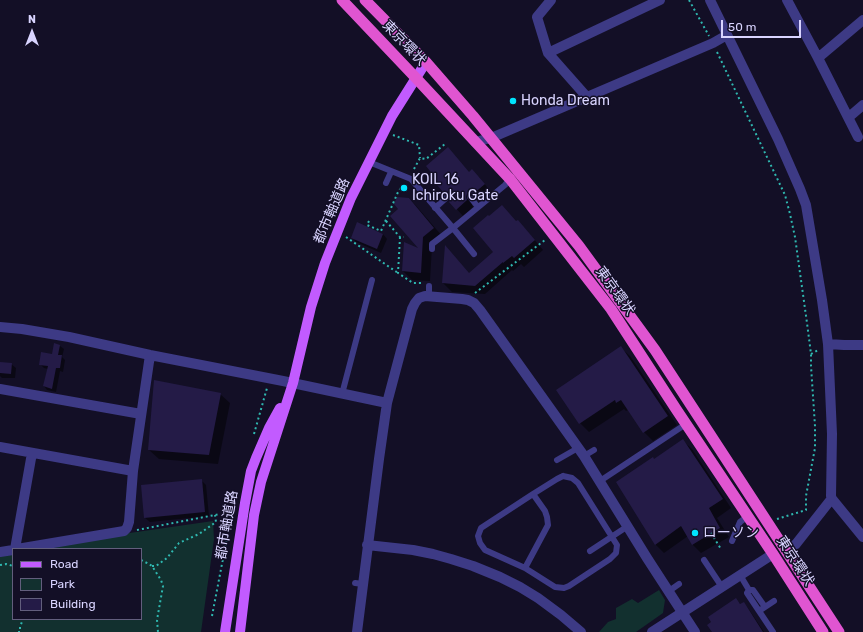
<!DOCTYPE html>
<meta charset="utf-8">
<style>
body{margin:0}
#map{position:relative;width:863px;height:632px;overflow:hidden;background:#130f26;font-family:Rubik,sans-serif}
canvas{display:block}
.legend{position:absolute;left:12px;top:548px;width:130px;height:72px;box-sizing:border-box;background:#130f26;border:1px solid #625e7d;margin:0;padding:5px 7px;list-style:none;font-size:12px;color:#d9d4ff}
.legend li{display:flex;align-items:center;gap:8px;height:20px}
.legend b{width:20px;border:1px solid #625e7d}
.north{position:absolute;left:12px;top:12px;width:40px;height:40px;-webkit-text-stroke:3px #130f26;paint-order:stroke;rotate:0deg;font-size:11px;font-weight:700;line-height:16px;text-align:center;color:#d9d4ff}
.north::after{content:'';display:block;margin:auto;width:14px;height:18px;background:#d9d4ff;clip-path:polygon(50% 0,100% 100%,50% 72%,0 100%)}
.scale{position:absolute;left:721px;top:20px;width:80px;height:18px;box-sizing:border-box;border:2px solid #d9d4ff;border-top:0;padding-left:5px;font-size:12px;line-height:14px;white-space:nowrap;color:#d9d4ff;-webkit-text-stroke:3px #130f26;paint-order:stroke}
</style>
<div id="map">
<canvas width="863" height="632"></canvas>
<ul class="legend">
<li><b style="height:5px;background:#c25bff"></b>Road</li>
<li><b style="height:11px;background:#12302f"></b>Park</li>
<li><b style="height:11px;background:#241b47"></b>Building</li>
</ul>
<div class="north">N</div>
<div class="scale">50 m</div>
</div>
<script>
const context = document.querySelector('canvas').getContext('2d');
context.lineJoin = 'round';
function paint(path, color) { context.fillStyle = color; context.fill(path, 'evenodd'); }
const toPath = rows => new Path2D(rows.map(r => 'M' + r).join(''));
function trace(path, color, width, dash) { context.strokeStyle = color; context.lineWidth = width; context.lineCap = dash ? 'butt' : 'round'; context.setLineDash(dash || []); context.stroke(path); }
function write(font, color, halo, rows, align = 'center') {
  context.font = font + ' Rubik,"Noto Sans JP",sans-serif'; context.lineWidth = 3; context.setLineDash([]); context.textBaseline = 'middle'; context.strokeStyle = halo; context.fillStyle = color; for (const [text, x, y, turn = 0] of rows) {
    context.save(); context.translate(x, y); context.rotate((+turn || 0) * Math.PI / 180); context.textAlign = isNaN(turn) ? turn : align; if (halo) context.strokeText(text, 0, 0); context.fillText(text, 0, 0); context.restore();
  }
}
const green = toPath([
 [213,521,214,539,201,632,0,632,0,556,13,554,13,619,141,619,141,549,35,549,67,542],
 [659,590,665,600,663,613,636,632,599,632,608,622,616,619,616,608,632,599,638,603]
]);
const shadow = toPath([
 [469,173,479,177,491,192,481,200,477,199,474,200,472,205,473,207,463,216,444,195],
 [409,198,418,208,443,237,432,246,430,281,412,280,403,271,422,251,399,209],
 [517,222,527,231,543,250,524,267,521,264,513,271,512,270,485,294,452,292,443,283,470,274,495,252],
 [358,224,383,234,387,239,381,253,356,242,352,238],
 [60,346,64,349,62,357,65,360,63,372,60,371,56,392,47,390,44,386,48,369,44,368,40,364,52,355],
 [620,347,630,356,677,425,653,441,644,432,628,410,626,411,624,409,589,432,580,423],
 [0,363,11,364,16,368,15,378,2,378,0,376],
 [220,394,230,403,218,464,159,459,149,450],
 [683,441,692,449,731,508,717,518,729,537,701,553,692,544,688,536,664,553,655,544],
 [201,480,206,485,209,516,150,522,145,518],
 [736,600,740,604,744,603,748,608,764,632,713,632]
]);
const building = toPath([
 [448,147,469,172,472,169,485,184,473,194,470,193,467,194,466,197,467,200,456,210,449,202,450,199,450,195,447,194,442,194,444,193,430,177,433,175,426,166],
 [397,197,409,198,434,228,423,237,421,273,402,271,404,242,418,248,390,216,398,209,394,204],
 [502,205,516,221,518,220,535,240,514,258,512,256,503,263,503,262,475,286,442,283,445,245,469,273,493,252,473,228,488,215,489,216],
 [357,222,383,234,377,249,351,238],
 [54,343,60,345,58,355,62,355,60,368,56,368,52,389,43,386,48,366,39,365,41,352,52,354],
 [621,346,668,416,643,433,621,400,616,403,615,400,579,424,556,390],
 [0,362,12,363,11,374,0,373],
 [154,380,221,393,209,455,148,450],
 [683,439,723,499,709,508,720,528,692,545,681,526,655,545,616,482,653,457,654,459],
 [202,479,205,512,144,518,141,485],
 [736,598,740,604,744,602,763,632,712,632,707,625,711,622,708,617]
]);
const path = toPath([
 [689,0,709,36],
 [717,52,785,195,790,214,795,237,807,323,811,354,811,366,815,426,815,448,806,496,806,510,777,519],
 [393,135,419,145,420,158],
 [414,169,420,158,426,159,445,144],
 [369,221,367,225,381,231,398,192,402,186],
 [386,221,400,237,404,237],
 [346,237,398,273],
 [400,237,398,273,413,283,422,283],
 [475,293,545,240],
 [811,354,818,350],
 [254,434,267,388],
 [137,530,220,514],
 [711,533,721,549],
 [141,560,149,564,152,566,161,580,163,586,157,620,158,632],
 [0,565,6,564,13,566],
 [152,566,156,566,167,558,179,543,199,534,216,522,215,515],
 [212,616,231,517],
 [18,632,20,632,20,627,23,619]
]);
const service = toPath([
 [369,162,411,179,453,228,432,244,432,249],
 [386,183,391,172],
 [470,197,478,207],
 [435,208,446,198],
 [474,254,453,228,505,185,510,179],
 [429,296,429,286],
 [342,394,372,280],
 [584,456,594,450],
 [557,460,578,448],
 [563,476,572,478,578,483,617,545,616,553,610,559,569,586,564,588,555,587,525,568,548,525,547,517,545,511,533,494,557,479,563,476],
 [600,481,686,424],
 [732,541,740,522,748,516],
 [590,551,628,526],
 [704,560,722,587],
 [525,568,485,550,480,543,478,536,481,528,533,494],
 [740,575,749,590,753,590,765,607,774,601],
 [355,583,363,584],
 [749,590,747,593,759,611],
 [669,591,679,584],
 [765,607,759,611,773,632]
]);
const minor = toPath([
 [551,0,537,17,548,53,586,96],
 [710,0,778,139,800,189,806,205,822,300,828,344,832,434,831,496,832,499,863,537],
 [787,0,818,58,858,137],
 [548,53,660,0],
 [818,58,863,20],
 [849,117,863,105],
 [475,142,491,138,713,43,727,35],
 [0,327,22,329,69,337,150,355,283,381,387,403],
 [828,344,844,345,863,345],
 [0,389,141,414],
 [0,447,133,471],
 [367,545,413,550,433,554,451,559,473,566,500,577,520,587,538,598,561,615,581,632],
 [15,549,32,453],
 [17,549,124,531,127,528,129,522,133,471,150,355],
 [787,551,796,544,829,502,832,499],
 [0,552,13,550],
 [357,632,379,459,387,403,412,309,415,303,419,298,425,296,462,299,468,300,474,303,480,310,584,456,647,558,682,612]
]);
const tertiary = toPath([
 [682,612,695,632],
 [652,632,773,554]
]);
const primary = toPath([
 [225,632,245,503,251,471,256,458,269,428,280,408],
 [240,632,254,515,261,482,293,383,311,307,325,263,351,198,392,116,426,62]
]);
const trunk = toPath([
 [342,0,415,77,510,179,611,309,676,409,773,554,823,632],
 [365,0,426,62,473,116,579,246,655,350,839,632]
]);
const markers = [
 [513,101,4,"#00e5ff"],
 [404,188,4,"#00e5ff"],
 [695,533,4,"#00e5ff"]
];
const streetNames = [
 ["東京環状",404,43,46],
 ["都市軸道路",332,211,-67],
 ["東京環状",615,291,54],
 ["都市軸道路",227,525,-80],
 ["東京環状",795,561,57]
];
const poiNames = [
 ["Honda Dream",521,101],
 ["KOIL 16",412,180],
 ["Ichiroku Gate",412,196],
 ["ローソン",703,533]
];
paint(green, '#12302f');
paint(shadow, '#0007');
paint(building, '#241b47');
trace(path, '#2fb8b0', 2, [2, 3]);
trace(service, '#3d3a85', 6);
trace(minor, '#3d3a85', 10);
trace(tertiary, '#3d3a85', 10);
trace(primary, '#c25bff', 10);
trace(trunk, '#e055d1', 11);
for (const [x, y, r, color] of markers) { const dot = new Path2D(); dot.arc(x, y, r, 0, 2 * Math.PI); context.fillStyle = color; context.fill(dot); trace(dot, '#130f26', 1.5); }
write('14px', '#d9d4ff', '#130f26', streetNames);
write('14px', '#d9d4ff', '#130f26', poiNames, 'left');
</script>
